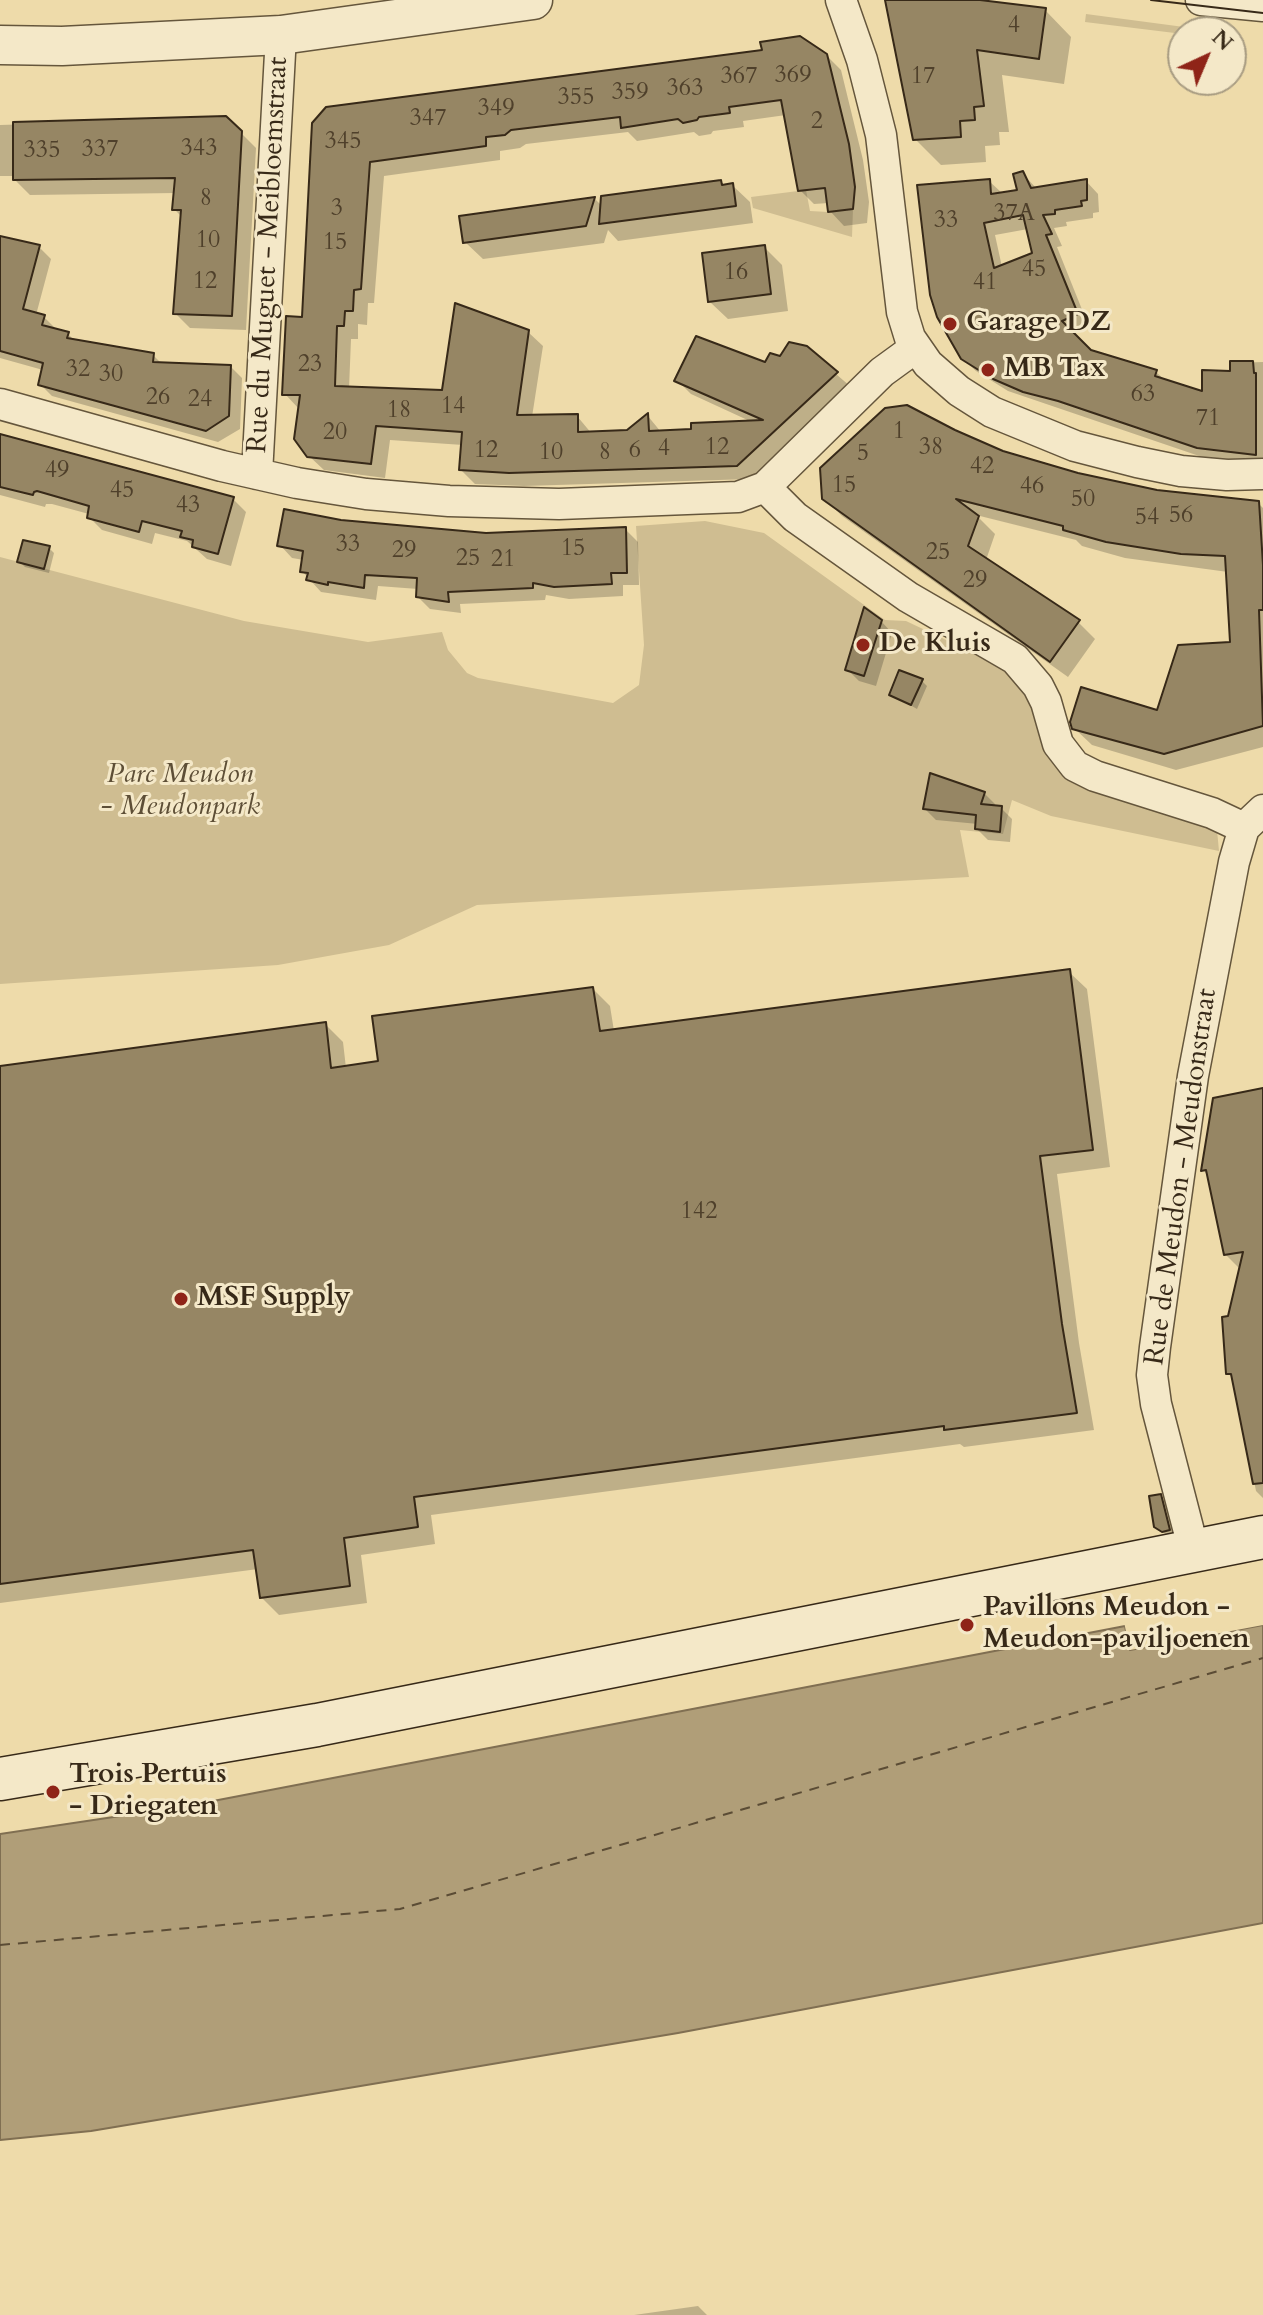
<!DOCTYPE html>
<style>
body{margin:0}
#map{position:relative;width:1263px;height:2315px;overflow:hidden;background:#eedbaa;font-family:Cardo,serif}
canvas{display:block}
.north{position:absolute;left:1167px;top:16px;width:80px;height:80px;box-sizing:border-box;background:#f4e8c8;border:2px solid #a89c82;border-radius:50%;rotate:44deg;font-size:22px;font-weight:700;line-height:32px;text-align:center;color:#372918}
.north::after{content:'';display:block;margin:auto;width:28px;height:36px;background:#8f2418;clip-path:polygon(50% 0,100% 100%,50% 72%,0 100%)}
</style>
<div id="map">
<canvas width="1263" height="2315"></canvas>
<div class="north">N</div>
</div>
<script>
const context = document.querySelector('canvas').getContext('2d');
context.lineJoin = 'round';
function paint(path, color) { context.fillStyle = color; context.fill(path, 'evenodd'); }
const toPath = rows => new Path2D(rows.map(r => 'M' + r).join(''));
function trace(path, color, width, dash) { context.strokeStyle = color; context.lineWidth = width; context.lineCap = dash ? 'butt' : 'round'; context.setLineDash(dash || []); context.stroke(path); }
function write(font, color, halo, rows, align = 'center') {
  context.font = font + ' Cardo,serif'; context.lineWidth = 6; context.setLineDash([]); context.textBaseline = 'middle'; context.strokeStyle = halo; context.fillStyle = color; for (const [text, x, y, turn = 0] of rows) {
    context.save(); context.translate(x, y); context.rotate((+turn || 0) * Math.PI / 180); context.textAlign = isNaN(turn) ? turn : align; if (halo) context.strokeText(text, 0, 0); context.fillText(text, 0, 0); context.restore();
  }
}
const green = toPath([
 [1086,14,1184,27,1185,32,1183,34,1085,22],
 [806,190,810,211,828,212,853,209,852,237,753,208,751,197],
 [705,521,764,533,885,620,906,621,995,663,1024,684,1048,739,1217,830,1219,851,1051,816,1012,800,1003,834,960,830,969,877,477,905,389,945,278,965,0,984,0,557,244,621,368,642,442,632,448,650,467,673,478,678,613,703,639,685,644,645,636,526]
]);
const water = toPath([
 [1263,1625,1263,1923,678,2033,91,2131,0,2140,0,1834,187,1806,1125,1626,1130,1650,1263,1625]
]);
const pier = toPath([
 [1263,1621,1263,1625,1130,1650,1124,1622,1129,1625,1133,1646]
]);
const shadow = toPath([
 [901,0,967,0,1045,10,1071,37,1064,84,1002,75,1009,132,999,132,1000,145,985,146,986,162,941,165,915,139],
 [826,55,841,70,863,160,869,202,867,223,844,226,830,211,829,203,814,204,800,190,786,115,743,121,744,127,713,131,711,134,699,136,694,132,637,141,628,132,526,144,520,148,500,151,500,160,384,176,374,303,368,303,367,325,358,324,358,339,351,339,349,389,444,392,528,332,543,346,532,417,577,416,592,434,628,432,647,415,661,432,754,423,691,394,677,380,766,364,806,348,851,387,751,479,524,486,475,484,461,470,463,445,390,440,385,478,324,470,309,456,300,410,285,394,304,319,314,124],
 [226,118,256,148,246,330,190,328,175,313,182,217,174,209,176,193,30,195,15,180,15,176,0,176,0,125],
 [1022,173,1037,189,1086,181,1098,194,1099,212,1093,213,1093,218,1066,222,1067,226,1054,228,1062,246,1057,247,1089,327,1072,334,1090,352,1156,372,1166,381,1203,393,1233,373,1232,363,1263,362,1263,466,1211,460,1008,391,976,371,962,358,989,181,1002,193,1020,192],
 [1028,229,1034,254,1002,267,995,235],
 [721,182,725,186,732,185,750,202,753,223,618,241,608,230,604,243,483,259,465,242,461,217,595,199,602,206],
 [0,238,39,247,51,259,36,315,44,317,56,329,68,334,76,342,153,355,163,365,230,366,242,378,240,429,218,442,52,396,40,384,43,370,0,358],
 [764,247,782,265,788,311,728,319,710,302],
 [0,436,233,499,246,512,231,566,207,559,187,541,155,533,152,544,102,530,89,517,89,514,52,504,46,504,45,507,0,495],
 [1003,453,1078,475,1157,492,1258,503,1263,508,1263,747,1176,770,1092,745,1074,728,1159,712,1232,644,1228,572,1125,558,1082,546,1076,540,976,515,995,534,986,560,1078,622,1095,639,1068,677,842,516,824,498],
 [340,522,486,535,625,529,638,542,639,585,623,585,623,596,569,599,546,595,545,600,460,604,461,613,430,609,418,597,418,589,378,586,376,600,321,592,302,571,304,560,292,558,280,545],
 [49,548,54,553,49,573,25,567,19,561],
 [881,621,892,633,876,686,859,681,847,669],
 [922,681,927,686,917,709,891,694],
 [984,793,995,804,994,807,1001,808,1012,819,1010,842,988,840,977,829,978,824,936,820,925,809],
 [1069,972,1087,989,1110,1167,1057,1174,1079,1343,1094,1430,964,1447,960,1444,431,1515,435,1544,361,1555,367,1603,279,1615,261,1597,258,1569,0,1603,0,1068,325,1024,343,1042,346,1068,380,1063,593,989,610,1006,614,1031],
 [1263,1090,1263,1498,1256,1491,1234,1380,1228,1373,1230,1318,1241,1270,1225,1254,1209,1176,1203,1170],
 [1160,1496,1165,1501,1174,1535,1169,1536,1162,1532],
 [698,2306,707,2315,634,2315]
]);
const ferry = toPath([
 [0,1945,400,1909,1263,1658]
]);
const building = toPath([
 [885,0,980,0,1046,8,1039,59,977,50,984,106,974,107,975,120,960,121,961,137,913,140,885,0],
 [800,36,827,54,849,144,855,187,853,209,828,212,825,188,798,191,781,100,729,107,730,113,699,117,697,120,683,123,678,119,621,128,620,117,511,130,505,135,486,137,486,146,370,162,361,289,354,290,353,311,345,311,344,326,337,326,335,386,442,390,455,303,529,330,517,415,578,414,578,432,627,430,648,413,649,431,691,429,691,423,763,420,674,381,696,336,765,362,770,353,780,356,789,342,807,346,838,372,737,466,509,473,459,470,462,432,376,426,371,464,307,457,294,439,300,395,282,395,286,316,302,317,312,123,326,107,762,50,760,42,800,36],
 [226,116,242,131,232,316,173,314,181,210,172,210,175,178,13,180,13,122,226,116],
 [1023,171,1031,188,1087,179,1087,200,1081,201,1082,206,1055,210,1055,214,1043,215,1052,234,1046,235,1078,314,1062,321,1091,350,1157,370,1155,376,1202,391,1202,370,1230,371,1230,361,1253,361,1254,373,1256,373,1256,455,1197,448,1058,401,1023,392,993,379,961,359,937,317,930,295,917,185,990,179,991,194,1017,190,1013,174,1023,171],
 [1023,215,1032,253,994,268,984,223,1023,215],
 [721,180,722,185,733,183,736,206,599,224,601,196,721,180],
 [595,197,586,226,463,243,459,216,595,197],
 [0,236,40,245,23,309,45,315,42,325,69,332,67,338,154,353,153,362,231,365,229,416,206,431,38,385,43,363,0,351,0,236],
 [765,245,771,294,708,302,702,253,765,245],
 [907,405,955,430,1003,451,1078,473,1157,490,1259,501,1263,565,1263,610,1259,610,1263,726,1164,754,1072,729,1070,722,1081,687,1157,710,1178,645,1230,642,1225,556,1181,554,1106,542,1063,530,1063,526,956,499,979,516,968,546,1080,620,1050,662,822,499,820,468,885,408,907,405],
 [0,434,234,497,218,554,192,547,193,540,180,537,182,531,142,521,139,532,87,518,89,506,37,491,34,492,33,495,0,487,0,434],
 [284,509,341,520,486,533,626,527,627,573,611,573,612,584,554,587,533,583,533,588,448,592,449,602,416,597,417,578,365,575,364,588,328,582,328,585,306,580,308,573,300,572,303,551,277,546,284,509],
 [23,540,50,546,44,569,17,562,23,540],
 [864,607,882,620,864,676,845,670,864,607],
 [899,670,923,679,911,705,889,695,899,670],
 [930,773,985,792,981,804,1002,806,1000,832,975,829,976,815,923,809,930,773],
 [1070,969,1093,1150,1040,1156,1062,1324,1077,1413,944,1430,944,1426,414,1497,418,1527,344,1538,350,1586,260,1598,253,1550,0,1584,0,1066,326,1022,331,1068,378,1061,372,1016,593,987,600,1031,1070,969],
 [1263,1088,1263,1483,1253,1484,1231,1374,1226,1374,1222,1317,1228,1316,1243,1252,1224,1255,1206,1170,1201,1171,1213,1098,1263,1088],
 [1161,1494,1170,1530,1162,1532,1154,1527,1149,1496,1161,1494]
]);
const minor = toPath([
 [841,0,862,60,881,135,902,312,910,338,928,364,959,391,992,412,1075,446,1137,462,1181,471,1227,475,1263,474],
 [1201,0,1263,6],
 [0,404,222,466,297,483,366,494,449,501,559,504,738,497,765,487,882,372,915,348],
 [257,474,281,35],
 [765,487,795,517,908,597,1015,659,1038,686,1046,702,1058,744,1075,766,1095,776,1212,813,1244,828],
 [1194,1551,1156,1404,1152,1375,1155,1347,1193,1076,1234,862,1244,828,1263,810]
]);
const tertiary = toPath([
 [0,45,62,46,281,35,533,0]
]);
const secondary = toPath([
 [0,1779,317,1725,1263,1537]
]);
const tram = toPath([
 [1151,0,1263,13]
]);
const markers = [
 [950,324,8,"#8f2418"],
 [988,370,8,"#8f2418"],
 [863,645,8,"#8f2418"],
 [181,1299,8,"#8f2418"],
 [967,1625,8,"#8f2418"],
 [53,1792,8,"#8f2418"]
];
const numberNames = [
 ["4",1014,26],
 ["369",793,76],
 ["367",739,77],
 ["17",923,77],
 ["363",685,89],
 ["359",630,93],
 ["355",576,98],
 ["349",496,109],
 ["347",428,119],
 ["2",817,122],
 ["345",343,142],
 ["343",199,149],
 ["337",100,150],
 ["335",42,151],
 ["8",206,199],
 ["3",337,209],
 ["37A",1014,214],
 ["33",946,221],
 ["10",208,241],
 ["15",335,243],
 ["45",1034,270],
 ["16",736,273],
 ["12",205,282],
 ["41",985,283],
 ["23",310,365],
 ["32",78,370],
 ["30",111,375],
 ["63",1143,395],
 ["26",158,398],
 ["24",200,400],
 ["14",453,407],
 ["18",399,411],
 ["71",1208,419],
 ["1",899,432],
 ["20",335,433],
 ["12",717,448],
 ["38",931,448],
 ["4",664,449],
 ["12",486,451],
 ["6",635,451],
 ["10",551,453],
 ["8",605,453],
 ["5",863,454],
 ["42",982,467],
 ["49",57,471],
 ["15",844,486],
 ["46",1032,487],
 ["45",122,491],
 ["50",1083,500],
 ["43",188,506],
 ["56",1181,516],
 ["54",1147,518],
 ["33",348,545],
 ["15",573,549],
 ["29",404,551],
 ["25",938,553],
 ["25",468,559],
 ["21",503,560],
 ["29",975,581],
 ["142",699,1212]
];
const streetNames = [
 ["Rue du Muguet - Meibloemstraat",269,255,-87],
 ["Rue de Meudon - Meudonstraat",1182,1177,-82]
];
const poiNames = [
 ["Garage DZ",966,324],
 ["MB Tax",1004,370],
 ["De Kluis",879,645],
 ["MSF Supply",197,1299],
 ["Pavillons Meudon -",983,1609],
 ["Meudon-paviljoenen",983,1641],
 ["Trois Pertuis",69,1776],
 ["- Driegaten",69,1808]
];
const parkNames = [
 ["Parc Meudon",180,776],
 ["- Meudonpark",180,808]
];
paint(green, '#cfbd91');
paint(water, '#b09e78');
trace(water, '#806f52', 2);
paint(pier, '#eedbaa');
paint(shadow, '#0003');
trace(ferry, '#5b4c35', 2, [10, 8]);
paint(building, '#968664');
trace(building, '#372918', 2);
trace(minor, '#65563c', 33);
trace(tertiary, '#65563c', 41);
trace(secondary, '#372918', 45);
trace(minor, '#f4e8c8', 30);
trace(tertiary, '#f4e8c8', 38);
trace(secondary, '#f4e8c8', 42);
trace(tram, '#372918', 2);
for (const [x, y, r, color] of markers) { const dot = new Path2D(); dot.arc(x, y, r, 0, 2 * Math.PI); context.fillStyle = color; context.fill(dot); trace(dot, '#f4e8c8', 3); }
write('24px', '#4f402b', null, numberNames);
write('28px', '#372918', '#f4e8c8', streetNames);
write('bold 28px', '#372918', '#f4e8c8', poiNames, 'left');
write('italic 28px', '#5d4e36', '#f4e8c8', parkNames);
</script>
